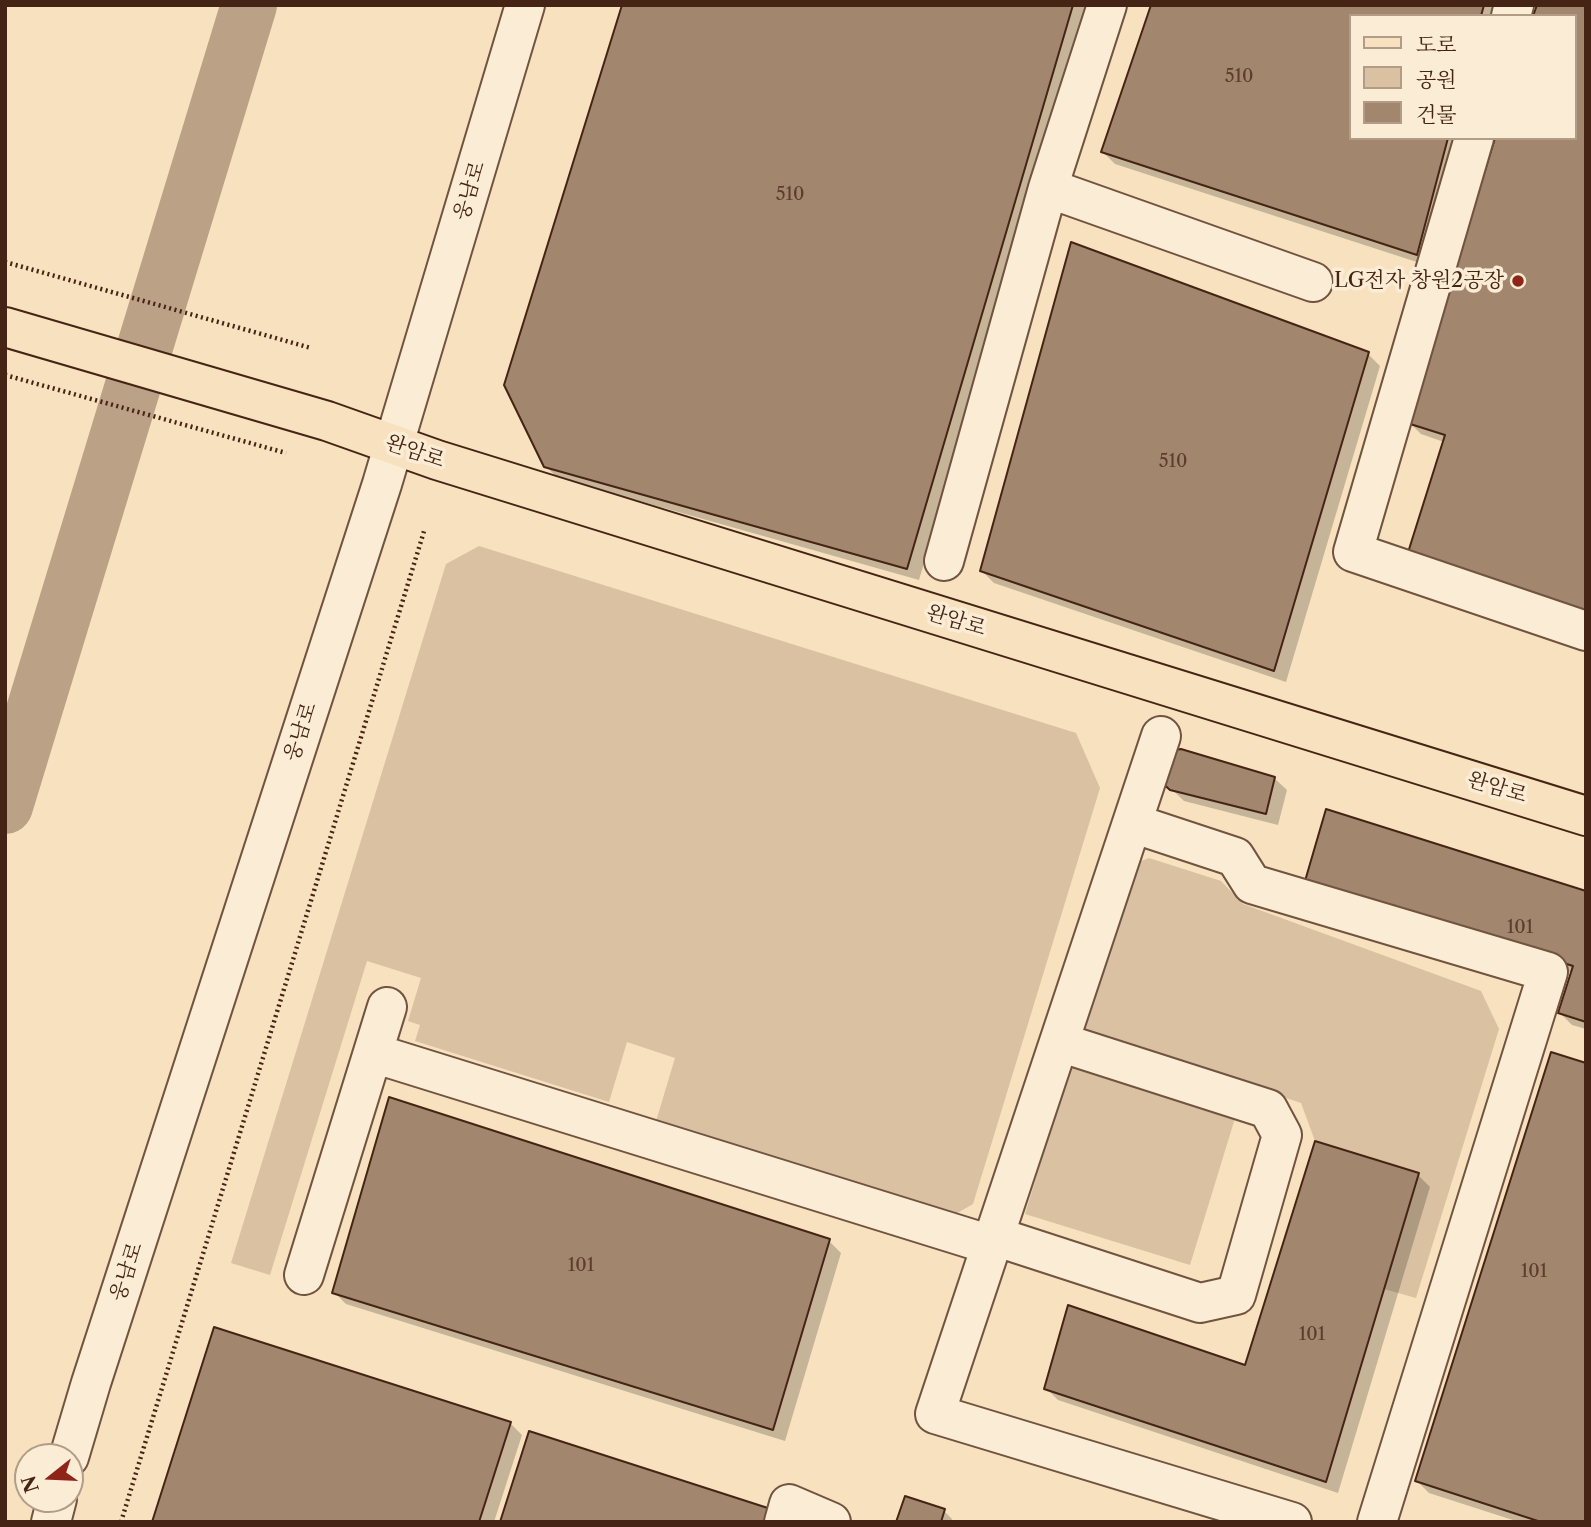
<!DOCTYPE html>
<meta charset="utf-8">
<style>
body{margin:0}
#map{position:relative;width:1591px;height:1527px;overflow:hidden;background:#f7e1bf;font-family:"Libre Caslon Text","Noto Serif KR",serif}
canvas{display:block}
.frame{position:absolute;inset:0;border:7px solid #462415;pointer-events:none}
.legend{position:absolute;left:1349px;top:14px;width:228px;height:126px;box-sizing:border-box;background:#faecd5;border:2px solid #b29c88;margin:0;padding:9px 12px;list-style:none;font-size:21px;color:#462415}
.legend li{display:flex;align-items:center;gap:14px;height:35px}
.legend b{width:35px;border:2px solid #b29c88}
.north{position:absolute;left:14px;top:1443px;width:70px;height:70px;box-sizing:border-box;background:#faecd5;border:2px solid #b29c88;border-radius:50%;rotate:252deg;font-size:19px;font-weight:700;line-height:28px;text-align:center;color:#462415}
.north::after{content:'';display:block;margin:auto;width:24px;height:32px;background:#8f2418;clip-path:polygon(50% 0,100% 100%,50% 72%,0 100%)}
</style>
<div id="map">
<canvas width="1591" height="1527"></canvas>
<div class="frame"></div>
<ul class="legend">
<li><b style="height:9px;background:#f7e1bf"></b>도로</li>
<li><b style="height:19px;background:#d9c1a2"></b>공원</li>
<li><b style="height:19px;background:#a2866d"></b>건물</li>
</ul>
<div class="north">N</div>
</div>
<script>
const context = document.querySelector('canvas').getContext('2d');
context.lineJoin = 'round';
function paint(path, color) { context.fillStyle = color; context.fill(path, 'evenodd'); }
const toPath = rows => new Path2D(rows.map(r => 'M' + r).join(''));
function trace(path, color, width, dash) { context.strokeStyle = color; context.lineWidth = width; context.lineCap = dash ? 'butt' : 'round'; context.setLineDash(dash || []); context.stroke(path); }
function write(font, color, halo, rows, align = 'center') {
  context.font = font + ' "Libre Caslon Text","Noto Serif KR",serif'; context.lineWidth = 7; context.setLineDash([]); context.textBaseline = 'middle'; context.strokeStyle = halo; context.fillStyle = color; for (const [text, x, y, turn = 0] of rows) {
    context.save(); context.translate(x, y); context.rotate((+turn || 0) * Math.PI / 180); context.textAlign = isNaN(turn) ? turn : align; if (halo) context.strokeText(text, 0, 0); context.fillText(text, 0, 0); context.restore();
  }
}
const green = toPath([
 [479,546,1076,733,1100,788,973,1204,947,1219,654,1128,675,1058,627,1042,609,1102,415,1041,420,1025,408,1021,421,978,367,961,270,1275,231,1263,446,564],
 [1149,858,1221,881,1243,904,1481,991,1499,1029,1416,1298,1384,1289,1419,1173,1315,1141,1301,1103,1080,1029,1133,864],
 [1071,1064,1236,1115,1190,1265,1025,1214]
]);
const shadow = toPath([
 [624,5,1088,5,919,580,558,478,545,466],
 [1152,5,1498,5,1496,16,1351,16,1351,138,1463,138,1429,266,1115,164,1103,152],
 [1586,5,1586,626,1444,442,1421,434,1409,422,1575,138],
 [1368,354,1380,366,1286,682,994,583,982,571],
 [1274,778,1287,790,1278,825,1184,801,1162,780],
 [1319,893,1586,893,1586,1029,1572,1025,1560,1013,1572,973],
 [1418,1175,1430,1187,1338,1493,1058,1400,1046,1388,1246,1367],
 [829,1241,841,1253,785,1441,346,1304,334,1292],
 [510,1423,522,1435,494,1522,154,1522],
 [1417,1481,1586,1522,1519,1522,1429,1493],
 [944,1511,952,1519,951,1522,898,1522]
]);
const river = toPath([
 [5,806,249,5]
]);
const building = toPath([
 [622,5,1073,5,907,569,544,467,504,385,622,5],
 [1151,5,1484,5,1481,16,1351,16,1351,138,1448,138,1417,255,1101,152,1151,5],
 [1537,5,1586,5,1586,619,1405,562,1445,435,1407,423,1495,138,1575,138,1575,16,1533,16,1537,5],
 [1071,242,1369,352,1274,671,980,571,1071,242],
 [1181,749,1275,777,1266,814,1170,790,1160,781,1168,751,1181,749],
 [1326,809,1586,891,1586,1022,1558,1013,1573,966,1305,881,1326,809],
 [1551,1052,1586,1063,1586,1522,1541,1522,1415,1481,1551,1052],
 [389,1097,830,1239,773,1430,332,1293,389,1097],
 [1315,1141,1419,1173,1326,1482,1044,1389,1068,1305,1245,1365,1315,1141],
 [214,1327,511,1422,479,1522,152,1522,214,1327],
 [529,1431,774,1510,770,1522,500,1522,529,1431],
 [905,1496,945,1509,941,1522,896,1522,905,1496]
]);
const path = toPath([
 [5,262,311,348],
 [5,375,286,453],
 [121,1522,425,528]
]);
const minor = toPath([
 [1511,16,1514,5],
 [1474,138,1353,552,1586,631],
 [1048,188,1313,282],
 [944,561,1048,188,1107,5],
 [1161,736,935,1414,1292,1522],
 [1132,823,1235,857,1252,884,1548,972,1377,1522],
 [373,1053,991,1245],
 [994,1236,1200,1303,1236,1295,1282,1135,1268,1109,1059,1042],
 [304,1275,387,1007],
 [69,1457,91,1383,382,484,525,5],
 [51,1522,57,1499],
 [784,1522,789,1504,831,1522]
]);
const major = toPath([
 [5,327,327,421,437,460,1586,816]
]);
const markers = [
 [1518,281,7,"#8f2418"]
];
const numberNames = [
 ["510",1239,77],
 ["510",790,195],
 ["510",1173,462],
 ["101",1520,928],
 ["101",581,1266],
 ["101",1534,1272],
 ["101",1312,1335]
];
const streetNames = [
 ["웅남로",470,191,-73],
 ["완암로",415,452,19],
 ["완암로",956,621,17],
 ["웅남로",301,732,-72],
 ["완암로",1497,788,17],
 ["웅남로",127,1272,-72]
];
const poiNames = [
 ["LG전자 창원2공장",1504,281]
];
paint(green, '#d9c1a2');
paint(shadow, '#0003');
trace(river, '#bba185', 56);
paint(building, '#a2866d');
trace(building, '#462415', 2);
trace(minor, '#725340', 42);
trace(major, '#462415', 42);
trace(path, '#462415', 4.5, [2, 3.5]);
trace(minor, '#faecd5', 38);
trace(major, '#f7e1bf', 38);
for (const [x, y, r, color] of markers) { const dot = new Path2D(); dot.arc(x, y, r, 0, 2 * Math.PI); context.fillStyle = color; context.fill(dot); trace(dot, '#faecd5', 2.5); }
write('18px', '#5d3c2b', null, numberNames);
write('21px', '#462415', '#faecd5', streetNames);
write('21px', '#462415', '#faecd5', poiNames, 'right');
</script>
